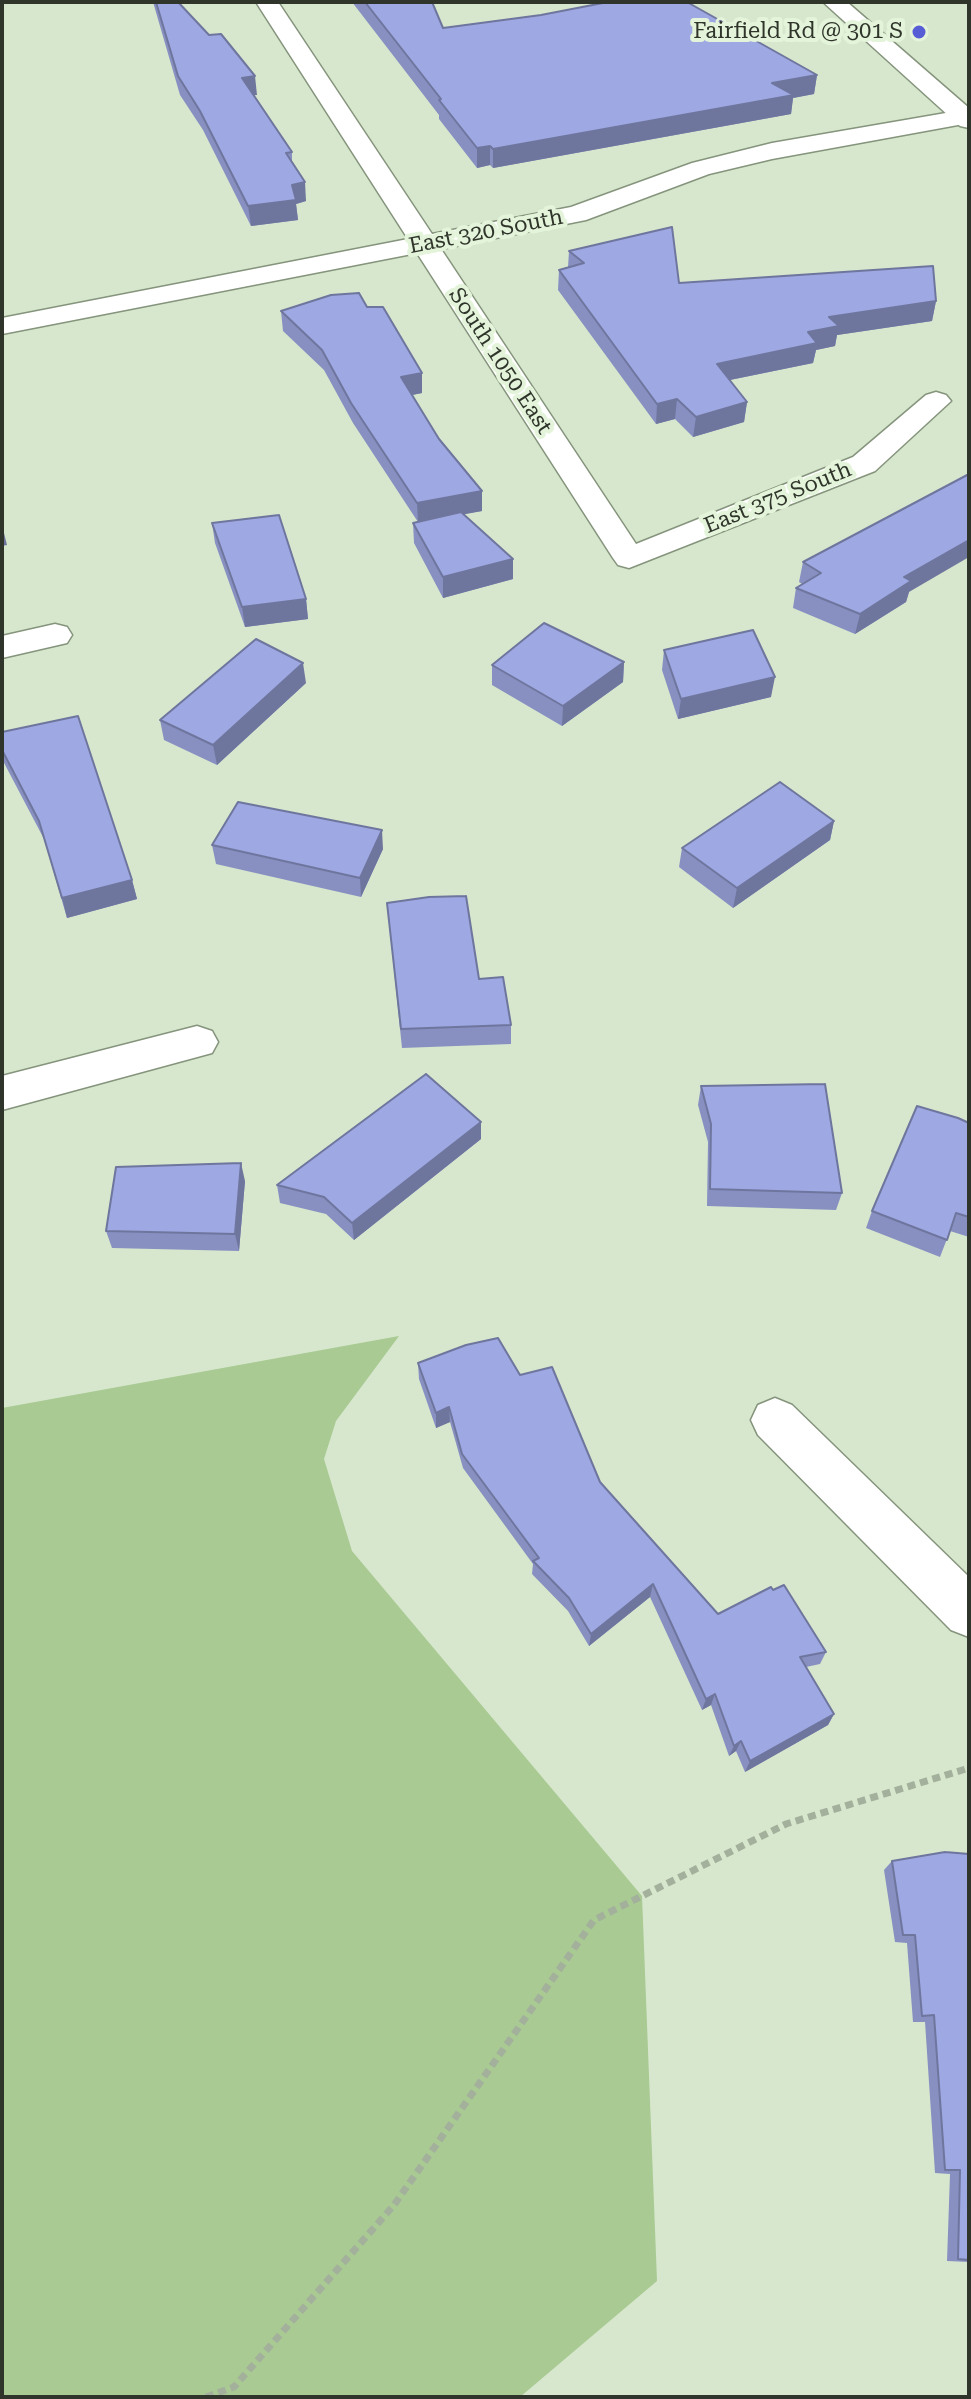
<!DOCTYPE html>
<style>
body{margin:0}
#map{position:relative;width:971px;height:2399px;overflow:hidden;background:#d7e7cd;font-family:"Roboto Serif",serif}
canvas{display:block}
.frame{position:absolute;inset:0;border:4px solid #2f352b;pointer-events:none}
</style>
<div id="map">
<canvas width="971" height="2399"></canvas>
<div class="frame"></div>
</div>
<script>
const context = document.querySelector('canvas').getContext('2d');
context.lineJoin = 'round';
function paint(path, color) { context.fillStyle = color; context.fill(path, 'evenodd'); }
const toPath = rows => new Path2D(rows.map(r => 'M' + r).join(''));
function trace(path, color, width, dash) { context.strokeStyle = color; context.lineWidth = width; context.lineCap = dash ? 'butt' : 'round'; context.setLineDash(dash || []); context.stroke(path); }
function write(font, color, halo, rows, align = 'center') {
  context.font = font + ' "Roboto Serif",serif'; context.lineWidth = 8; context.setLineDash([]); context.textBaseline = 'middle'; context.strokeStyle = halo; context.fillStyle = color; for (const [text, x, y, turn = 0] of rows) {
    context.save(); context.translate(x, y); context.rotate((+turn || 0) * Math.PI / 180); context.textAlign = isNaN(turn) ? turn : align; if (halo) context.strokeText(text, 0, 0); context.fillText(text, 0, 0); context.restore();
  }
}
const green = toPath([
 [399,1336,336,1421,324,1459,352,1551,642,1896,657,2281,520,2397,2,2397,2,1408]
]);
const path = toPath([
 [206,2397,234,2387,394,2205,594,1920,786,1824,969,1768]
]);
const minor = toPath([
 [256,2,278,2,432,234,571,207,692,163,772,143,969,109,969,123,772,159,709,174,586,220,441,249,636,544,853,457,926,395,936,392,946,395,951,401,875,471,629,568,618,565,613,558,417,253,2,334,2,318,408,239,256,2],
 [55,624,67,627,72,635,67,643,2,658,2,636,55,624],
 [197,1026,212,1031,218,1042,212,1053,2,1110,2,1076,197,1026],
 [775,1398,792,1405,969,1577,969,1637,951,1630,758,1435,751,1420,758,1405,775,1398]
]);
const tertiary = toPath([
 [823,2,847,2,969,108,969,128,960,126,823,2]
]);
const wall = toPath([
 [153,2,178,2,257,95,254,95,292,152,292,162,306,201,296,204,298,220,251,226,203,130,180,95],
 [352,2,432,2,443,28,817,75,814,94,793,98,791,114,493,168,490,165,477,168,439,119,439,115],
 [569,251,679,283,936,301,932,321,837,335,835,346,816,350,813,363,730,380,747,402,744,422,693,437,675,419,656,424,558,290,559,270,568,267],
 [367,307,422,373,422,393,412,395,439,439,482,491,482,511,463,514,513,559,513,579,443,598,414,543,413,523,418,522,353,423,324,370,283,331,281,311],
 [212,523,306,599,308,619,245,627,215,543],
 [803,562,909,592,906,602,855,634,793,608,796,588,802,584,799,582],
 [664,650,771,697,678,719,662,670],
 [624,662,623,682,562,726,492,685,492,665],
 [306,683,217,765,164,740,160,720],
 [2,732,132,880,137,899,67,918,44,839,2,759],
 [834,821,830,840,733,908,679,867,682,848],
 [212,845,383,849,361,897,216,864],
 [387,903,479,979,511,1025,511,1044,402,1048],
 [701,1086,842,1193,836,1210,707,1206,708,1142,698,1105],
 [969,1123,969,1237,950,1231,940,1257,866,1228,872,1211],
 [481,1139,354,1240,326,1214,280,1203,277,1185],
 [245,1181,239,1251,112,1248,106,1231],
 [418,1363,520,1375,600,1482,718,1614,773,1590,826,1652,820,1664,806,1667,834,1714,828,1725,745,1772,736,1751,729,1756,711,1705,702,1710,650,1597,589,1646,568,1611,532,1574,533,1564,463,1468,450,1422,436,1428,419,1379],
 [969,1854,969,2262,947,2261,950,2174,935,2173,925,2022,913,2022,907,1943,895,1942,884,1870,892,1861]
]);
const shadedWall = toPath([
 [817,75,814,94,793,98,791,114,493,168,493,149,772,83],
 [255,76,257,95,244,96,242,78],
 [490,146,490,165,477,168,477,148],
 [305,182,306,201,296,204,298,220,251,226,248,206,292,185],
 [936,301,932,321,837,335,835,346,816,350,813,363,715,383,717,364,808,332,829,317],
 [422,373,422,393,402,397,401,377],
 [677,399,675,419,656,424,657,404],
 [747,402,744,422,693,437,696,417],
 [482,491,482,511,418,523,417,503],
 [2,525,7,545,2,546],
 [969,540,969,557,909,592,906,602,855,634,860,614,904,577],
 [513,559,513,579,443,598,443,577],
 [306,599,308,619,245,627,242,607],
 [624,662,623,682,562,726,563,706],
 [303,663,306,683,217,765,213,745],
 [775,677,771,697,678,719,681,699],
 [834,821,830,840,733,908,737,888],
 [382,830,383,849,361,897,360,878],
 [132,880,137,899,67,918,62,898],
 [481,1122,481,1139,354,1240,352,1223],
 [241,1163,245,1181,239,1251,235,1234],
 [449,1407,450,1422,436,1428,436,1413],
 [653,1584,650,1597,589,1646,591,1634],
 [715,1694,711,1705,702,1710,706,1699],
 [834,1714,828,1725,745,1772,750,1761],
 [741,1741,736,1751,729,1756,734,1746]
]);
const building = toPath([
 [156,2,178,2,209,35,221,34,255,76,242,78,292,152,286,153,305,182,292,185,296,200,248,206,200,111,178,76,156,2],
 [365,2,432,2,443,28,541,15,608,2,687,2,817,75,772,83,794,95,493,149,490,146,477,148,439,100,441,99,365,2],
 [672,227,679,283,933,266,936,301,829,317,839,326,808,332,817,343,717,364,747,402,696,417,677,399,657,404,559,270,584,263,569,251,672,227],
 [359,293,367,307,383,307,422,373,401,377,439,439,482,491,417,503,351,403,322,350,281,311,331,295,359,293],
 [969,474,969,540,904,577,911,581,860,614,796,588,821,573,803,562,969,474],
 [461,512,513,559,443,577,413,523,461,512],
 [279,515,306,599,242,607,212,523,279,515],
 [544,623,624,662,563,706,492,665,544,623],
 [753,630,775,677,681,699,664,650,753,630],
 [256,639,303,663,213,745,160,720,256,639],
 [78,716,132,880,62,898,39,821,2,750,2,732,78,716],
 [780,782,834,821,737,888,682,848,780,782],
 [238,802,382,830,360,878,212,845,238,802],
 [466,896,479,979,503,977,511,1025,401,1029,387,903,429,897,466,896],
 [426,1074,481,1122,352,1223,324,1197,277,1185,426,1074],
 [825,1084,842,1193,710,1189,711,1124,701,1086,825,1084],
 [917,1106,958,1118,969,1123,969,1217,956,1213,947,1240,872,1211,917,1106],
 [241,1163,235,1234,106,1231,116,1167,241,1163],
 [498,1338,520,1375,552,1367,600,1482,718,1614,771,1587,773,1590,784,1585,826,1652,800,1657,834,1714,750,1761,741,1741,734,1746,715,1694,706,1699,653,1584,591,1634,569,1598,533,1561,539,1558,462,1454,449,1407,436,1413,418,1363,466,1345,498,1338],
 [945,1852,969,1854,969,2260,958,2259,960,2170,945,2170,934,2015,922,2016,915,1935,903,1935,892,1861,945,1852]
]);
const markers = [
 [919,32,8,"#575dd4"]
];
const farPoinames = [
 ["Fairfield Rd @ 301 S",903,32]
];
const farStreetnames = [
 ["East 320 South",486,232,-11],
 ["South 1050 East",500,361,57],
 ["East 375 South",778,498,-22]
];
paint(green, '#a9ca93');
trace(minor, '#85947c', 3);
trace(tertiary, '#85947c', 3);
trace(path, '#a3b09b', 7, [8, 5]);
paint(minor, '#fff');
paint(tertiary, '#fff');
paint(wall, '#8890c2');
paint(shadedWall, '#6f769e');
paint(building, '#9ea8e2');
trace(building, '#6f769e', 2);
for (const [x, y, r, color] of markers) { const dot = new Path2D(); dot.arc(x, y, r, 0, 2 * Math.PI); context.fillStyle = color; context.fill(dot); trace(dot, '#e4f4da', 3); }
write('22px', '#2f352b', '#e4f4da', farPoinames, 'right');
write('22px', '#2f352b', '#e4f4da', farStreetnames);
</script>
